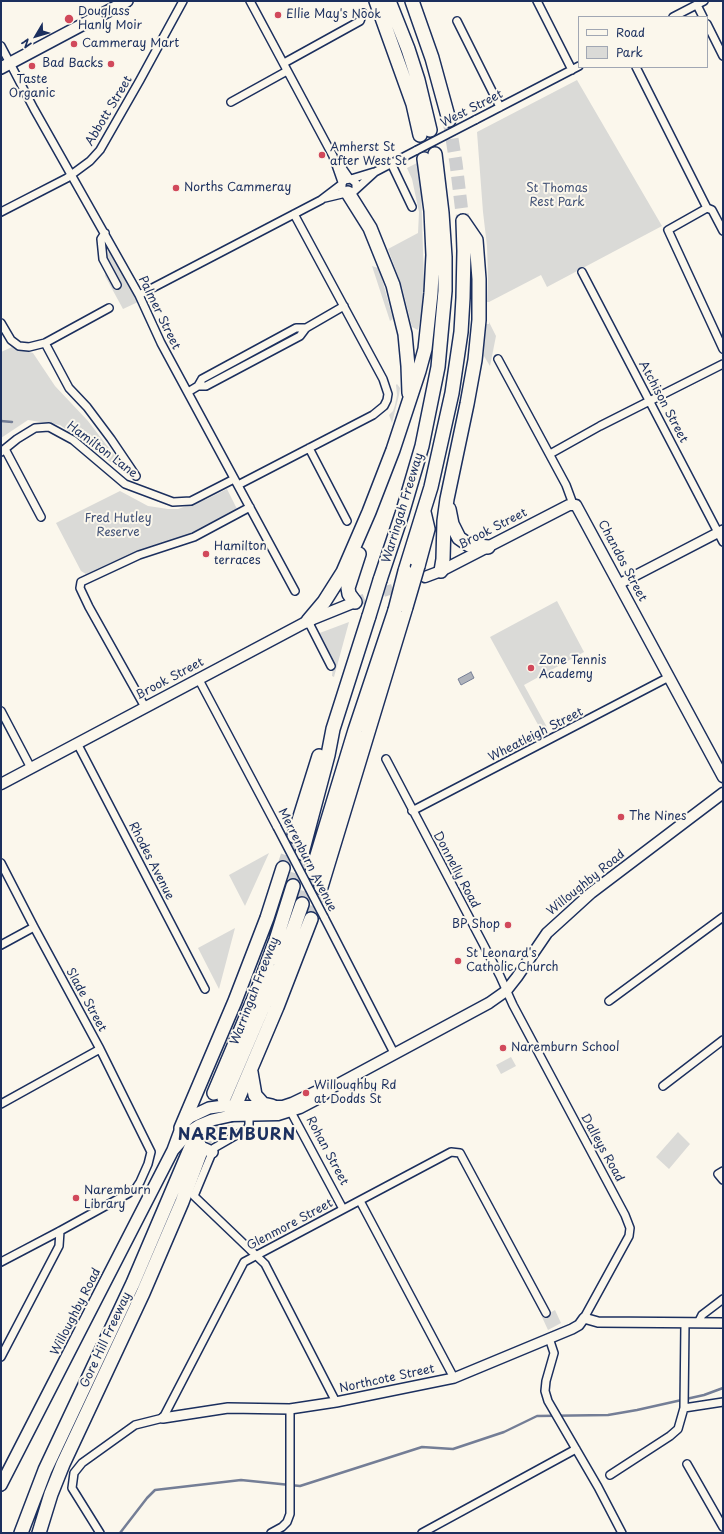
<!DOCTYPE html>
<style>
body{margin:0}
#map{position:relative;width:724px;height:1534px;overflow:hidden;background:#fbf7ec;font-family:"Playpen Sans",sans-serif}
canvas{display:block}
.frame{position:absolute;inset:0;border:2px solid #1b2f5e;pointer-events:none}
.legend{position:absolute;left:578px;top:16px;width:130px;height:52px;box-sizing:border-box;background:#fbf7ec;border:1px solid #a1a7b3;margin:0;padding:5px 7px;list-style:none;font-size:12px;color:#1b2f5e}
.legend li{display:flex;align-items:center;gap:8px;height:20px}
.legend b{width:20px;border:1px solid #a1a7b3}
.north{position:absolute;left:16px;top:16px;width:40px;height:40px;-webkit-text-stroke:3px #fbf7ec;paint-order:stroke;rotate:232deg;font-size:11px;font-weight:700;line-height:16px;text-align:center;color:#1b2f5e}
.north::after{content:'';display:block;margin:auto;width:14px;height:18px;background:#1b2f5e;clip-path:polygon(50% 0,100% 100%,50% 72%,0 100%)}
</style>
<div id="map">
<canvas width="724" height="1534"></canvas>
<div class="frame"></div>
<ul class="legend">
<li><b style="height:5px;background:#fbf7ec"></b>Road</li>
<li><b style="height:11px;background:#dadad7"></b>Park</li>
</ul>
<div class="north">N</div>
</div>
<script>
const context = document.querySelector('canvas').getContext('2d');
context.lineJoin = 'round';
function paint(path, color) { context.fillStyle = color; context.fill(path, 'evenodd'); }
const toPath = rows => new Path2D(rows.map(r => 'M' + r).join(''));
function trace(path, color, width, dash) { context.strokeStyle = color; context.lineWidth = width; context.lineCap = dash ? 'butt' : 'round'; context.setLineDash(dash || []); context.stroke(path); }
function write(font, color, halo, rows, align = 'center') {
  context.font = font + ' "Playpen Sans",sans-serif'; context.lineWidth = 4; context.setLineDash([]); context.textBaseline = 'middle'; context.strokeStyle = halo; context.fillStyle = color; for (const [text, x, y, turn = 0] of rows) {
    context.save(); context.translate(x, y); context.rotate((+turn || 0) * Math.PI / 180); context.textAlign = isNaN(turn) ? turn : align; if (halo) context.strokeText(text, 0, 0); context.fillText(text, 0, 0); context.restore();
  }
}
const green = toPath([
 [577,80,662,226,547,287,541,275,489,302,487,302,488,279,487,246,483,212,477,132],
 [417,163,421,189,424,281,423,308,418,330,412,327,402,287,388,249,418,233,419,212,412,179,407,168],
 [109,249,138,302,123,309,105,276],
 [372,266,378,268,381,275,393,319,390,321],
 [489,322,496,336,490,366,484,356,481,370,478,369,480,355,483,351,485,324,489,324],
 [12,347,33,353,55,386,88,421,132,478,60,425,28,420,1,438,1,352],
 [397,384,400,388,399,395,392,423,389,415,393,411,395,405,397,395,396,385],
 [227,489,237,509,195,532,119,559,86,574,81,571,56,523,120,491,148,506,168,509,178,509,207,499],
 [557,601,584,652,524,685,548,729,542,732,490,637],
 [349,622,334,677,332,676,333,666,317,634],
 [269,853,245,906,229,875],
 [235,928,219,989,198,948],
 [511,1057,516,1066,501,1074,496,1065],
 [227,1125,235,1125,210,1139,211,1144,206,1137,207,1133,217,1127,219,1128],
 [678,1132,690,1144,669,1169,656,1157],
 [555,1310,561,1323,548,1330,542,1317]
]);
const water = toPath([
 [471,672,474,678,461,685,458,679,471,672]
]);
const stream = toPath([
 [1,421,12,422],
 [120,1533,147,1498,155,1490,241,1480,300,1486,422,1447,453,1449,504,1432,537,1416,608,1415,637,1410,704,1395,723,1388]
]);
const secondaryTunnel = toPath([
 [355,602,406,584]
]);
const motorwayTunnel = toPath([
 [449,120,456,163,463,221],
 [283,868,294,836],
 [293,886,302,853],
 [302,904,312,872],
 [311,919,321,887],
 [201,1151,224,1098]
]);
const minor = toPath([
 [250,1,333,156,342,182],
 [537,1,572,70],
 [697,5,703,17],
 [673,17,704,1],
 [457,21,500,107],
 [707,24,723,56],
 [1,46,34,109,139,295,161,343,295,591],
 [284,63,360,21,363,13],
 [636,67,707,208,712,210,723,231],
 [231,102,287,71],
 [475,120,579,66],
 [338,162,349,178],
 [391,163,412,207],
 [351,179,374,172],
 [356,188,356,183,351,179,344,180,342,184,342,189,344,191,348,193,352,193,375,172,417,150],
 [325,198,346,193],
 [707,208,668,230,723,349],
 [1,212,67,178,90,161,100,150,140,80,183,1],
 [105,233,101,239,103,259,117,285],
 [582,272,723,542],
 [139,295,321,200,342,184],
 [1,323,11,340,19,346,29,347,45,343,109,308],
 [45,343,69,388,87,407,111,439,136,476],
 [498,359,566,485,573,504],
 [198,386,206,386,300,336,306,328,344,306],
 [188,392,198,386,202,379,296,328,306,328],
 [309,448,347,521],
 [5,449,41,517],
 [1,452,17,439,35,428,49,427,73,440,125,484,173,502,191,501,234,479],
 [550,454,600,426,723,364],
 [238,485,373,415,384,406,387,400,388,394,383,379,294,214],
 [308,621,331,666],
 [198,678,277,827],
 [145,707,89,607,80,588,81,582,139,555,194,537,250,507],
 [1,711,31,768],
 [77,743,205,989],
 [386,759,500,976,513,1005,625,1215,630,1228,629,1236,584,1318],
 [412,811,669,677],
 [1,863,34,927,100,1049,151,1152,148,1164,140,1182,136,1188,129,1193,60,1231,1,1262],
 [324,917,394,1053],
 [1,945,34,927],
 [609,1001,723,917],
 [663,1086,723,1040],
 [1,1104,100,1049],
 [291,1112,343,1209],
 [249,1117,249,1125,247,1129,214,1148,194,1196,265,1264,336,1402],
 [723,1171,718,1174,723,1180],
 [360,1201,454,1378],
 [698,1323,702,1315,723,1299],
 [549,1338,554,1353,546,1381,545,1391,548,1401,598,1487,622,1533],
 [1,1357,59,1246,60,1231],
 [684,1408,685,1323],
 [687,1464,723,1527],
 [610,1475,670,1436,678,1429,684,1408,723,1402],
 [100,1533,72,1488,74,1473,82,1463,135,1425,163,1418,244,1262,451,1152,460,1153,546,1313],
 [271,1533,282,1527,287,1522,290,1514,290,1409],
 [422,1533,576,1449]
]);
const tertiary = toPath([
 [619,584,723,530],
 [163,1418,228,1408,290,1409,336,1402,454,1378,572,1329,579,1325,584,1318,598,1322,723,1323]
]);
const secondary = toPath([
 [425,577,441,571,569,505,576,505,723,777],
 [1,784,308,621,355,602],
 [235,1106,283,1106,292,1103,317,1091,331,1087],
 [230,1116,278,1115,300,1108,321,1097,333,1087,489,1003,506,991,517,977,547,933,568,914,591,893,723,793]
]);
const primary = toPath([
 [1,68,127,1],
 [206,1123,199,1133,198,1140,201,1147,212,1152],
 [1,1485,173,1150,183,1123,190,1117,209,1108,224,1106,235,1106,230,1116,212,1120,200,1125,189,1132,173,1150]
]);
const motorway = toPath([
 [376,1,413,104,420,135],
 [389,1,408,49,418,80,430,130],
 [412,1,432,58,449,120],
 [348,193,370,228,393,285,405,334,408,366,409,393],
 [449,509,452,524,459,538,469,545,488,547],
 [418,566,428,529,424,512],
 [405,571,431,487,452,393,461,332,463,298,464,251,463,221],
 [441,571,443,559,444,521,447,499,467,404,475,360,479,320,479,279,476,240,463,221],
 [380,580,402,514,422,446,438,367,445,291,445,257,442,213,435,154],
 [355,602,349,594,348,588,359,554],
 [308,621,324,602,343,572,369,512,393,450,419,371,425,349,431,293,433,255,431,211,424,159],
 [294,836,319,756],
 [302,853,328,755,333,729,369,616],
 [312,872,355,730,395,610],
 [321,887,406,607],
 [251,1072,255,1095,263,1104,272,1106],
 [214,1093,258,989,276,940,293,886],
 [224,1098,280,967,302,904],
 [235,1106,277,1007,311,919],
 [181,1128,235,1001,267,918,283,868],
 [21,1533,45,1470,133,1283,191,1147],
 [39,1533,51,1494,63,1464,143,1293,182,1202,201,1151]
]);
const minorBridge = toPath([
 [417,150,475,120],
 [277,827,324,917]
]);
const motorwayBridge = toPath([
 [406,607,418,566],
 [395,610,405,571],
 [369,616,380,580]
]);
const markers = [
 [278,15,4,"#d1495b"],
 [69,19,5,"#d1495b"],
 [74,44,4,"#d1495b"],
 [111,64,4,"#d1495b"],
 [32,66,4,"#d1495b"],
 [322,155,4,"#d1495b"],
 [176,188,4,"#d1495b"],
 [206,554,4,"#d1495b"],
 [531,668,4,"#d1495b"],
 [621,817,4,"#d1495b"],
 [508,925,4,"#d1495b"],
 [458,961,4,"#d1495b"],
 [503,1048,4,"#d1495b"],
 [306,1093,4,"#d1495b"],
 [76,1198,4,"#d1495b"]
];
const poiNames = [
 ["Douglass",78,12],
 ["Hanly Moir",78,26],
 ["Ellie May's Nook",286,15],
 ["Cammeray Mart",82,44],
 ["Bad Backs",103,64,"right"],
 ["Taste",32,80,"center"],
 ["Organic",32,94,"center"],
 ["Amherst St",330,148],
 ["after West St",330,162],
 ["Norths Cammeray",184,188],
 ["Hamilton",214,547],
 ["terraces",214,561],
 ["Zone Tennis",539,661],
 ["Academy",539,675],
 ["The Nines",629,817],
 ["BP Shop",500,925,"right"],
 ["St Leonard's",466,954],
 ["Catholic Church",466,968],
 ["Naremburn School",511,1048],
 ["Willoughby Rd",314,1086],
 ["at Dodds St",314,1100],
 ["Naremburn",84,1191],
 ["Library",84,1205]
];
const streetNames = [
 ["West Street",472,109,-27],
 ["Abbott Street",109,111,-59],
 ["Palmer Street",159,313,64],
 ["Atchison Street",663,402,62],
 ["Hamilton Lane",102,450,37],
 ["Warringah Freeway",403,508,-73],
 ["Brook Street",493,529,-27],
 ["Chandos Street",622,561,62],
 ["Brook Street",170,679,-28],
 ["Wheatleigh Street",536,735,-27],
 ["Merrenburn Avenue",307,860,63],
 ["Rhodes Avenue",151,861,63],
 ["Donnelly Road",456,870,62],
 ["Willoughby Road",586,883,-39],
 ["Warringah Freeway",255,991,-69],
 ["Slade Street",86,1000,61],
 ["Dalleys Road",602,1148,61],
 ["Rohan Street",327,1151,62],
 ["Glenmore Street",290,1225,-28],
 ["Willoughby Road",76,1312,-63],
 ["Gore Hill Freeway",106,1340,-65],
 ["Northcote Street",387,1379,-12]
];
const parkNames = [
 ["St Thomas",557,189],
 ["Rest Park",557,203],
 ["Fred Hutley",118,519],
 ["Reserve",118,533]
];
const districtNames = [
 ["NAREMBURN",237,1136]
];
paint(green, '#dadad7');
paint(water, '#afb3bb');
trace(water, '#747e96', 1);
trace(stream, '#747e96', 2.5);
trace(secondaryTunnel, '#cecfd0', 10, [10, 5]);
trace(motorwayTunnel, '#cecfd0', 13, [13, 6]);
trace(minor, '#1b2f5e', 10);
trace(tertiary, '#1b2f5e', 12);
trace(secondary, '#1b2f5e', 13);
trace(primary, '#1b2f5e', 14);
trace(motorway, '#1b2f5e', 16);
trace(minor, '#fbf7ec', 7);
trace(tertiary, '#fbf7ec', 9);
trace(secondary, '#fbf7ec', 10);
trace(primary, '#fbf7ec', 11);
trace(motorway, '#fbf7ec', 13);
trace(minorBridge, '#1b2f5e', 10, []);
trace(motorwayBridge, '#1b2f5e', 16, []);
trace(minorBridge, '#fbf7ec', 7);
trace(motorwayBridge, '#fbf7ec', 13);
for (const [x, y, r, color] of markers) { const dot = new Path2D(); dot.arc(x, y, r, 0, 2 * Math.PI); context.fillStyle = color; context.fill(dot); trace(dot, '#fbf7ec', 1.5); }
write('12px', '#1b2f5e', '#fbf7ec', poiNames, 'left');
write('12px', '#1b2f5e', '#fbf7ec', streetNames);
write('12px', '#415176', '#fbf7ec', parkNames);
context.letterSpacing = '1px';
write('bold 16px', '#1b2f5e', '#fbf7ec', districtNames);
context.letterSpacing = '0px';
</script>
